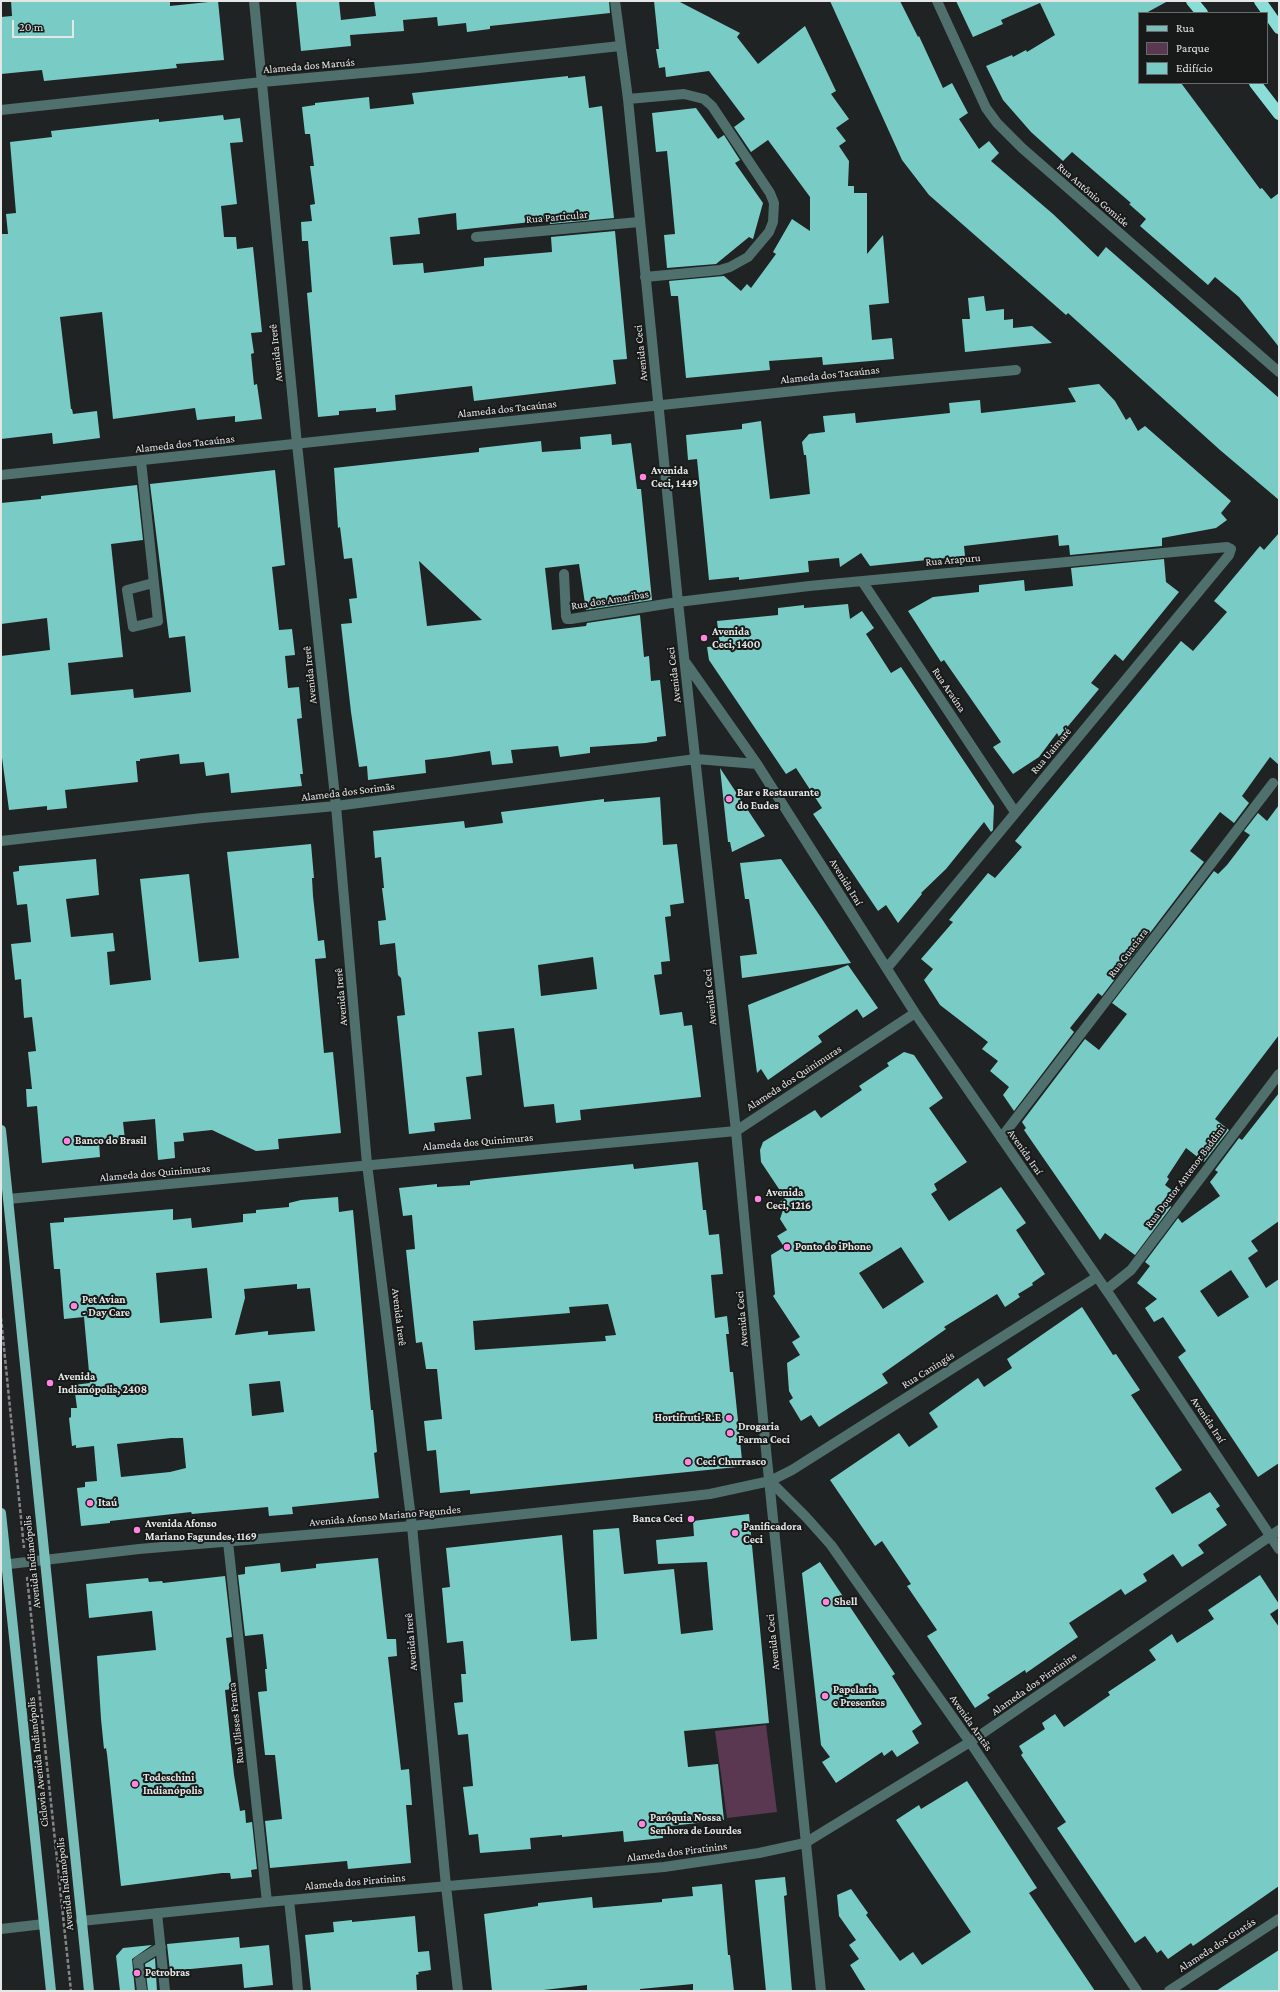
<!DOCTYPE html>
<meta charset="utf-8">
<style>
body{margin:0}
#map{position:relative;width:1280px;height:1992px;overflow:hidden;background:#202323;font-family:"Crimson Pro",serif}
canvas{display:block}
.frame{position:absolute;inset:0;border:2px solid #e5e7e7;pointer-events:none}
.legend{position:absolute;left:1138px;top:12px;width:130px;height:72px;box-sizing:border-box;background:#171a19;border:1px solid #696c6b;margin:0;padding:5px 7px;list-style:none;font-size:12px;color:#e5e7e7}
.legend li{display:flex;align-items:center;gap:8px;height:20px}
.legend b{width:20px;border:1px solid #696c6b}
.scale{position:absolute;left:12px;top:20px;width:62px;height:18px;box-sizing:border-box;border:2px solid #e5e7e7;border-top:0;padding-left:5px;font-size:12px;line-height:14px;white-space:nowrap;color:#e5e7e7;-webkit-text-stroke:3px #171a19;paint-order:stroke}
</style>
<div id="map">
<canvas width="1280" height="1992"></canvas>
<div class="frame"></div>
<ul class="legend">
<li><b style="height:5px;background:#7abeb9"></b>Rua</li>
<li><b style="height:11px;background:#5b3851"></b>Parque</li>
<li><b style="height:11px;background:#78ccc5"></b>Edifício</li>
</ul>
<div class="scale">20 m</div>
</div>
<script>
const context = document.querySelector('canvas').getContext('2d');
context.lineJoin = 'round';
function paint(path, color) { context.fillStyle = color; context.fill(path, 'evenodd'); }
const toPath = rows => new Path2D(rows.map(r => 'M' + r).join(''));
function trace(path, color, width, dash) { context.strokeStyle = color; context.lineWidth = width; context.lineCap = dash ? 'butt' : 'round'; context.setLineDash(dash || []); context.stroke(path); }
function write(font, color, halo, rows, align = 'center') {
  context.font = font + ' "Crimson Pro",serif'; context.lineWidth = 4; context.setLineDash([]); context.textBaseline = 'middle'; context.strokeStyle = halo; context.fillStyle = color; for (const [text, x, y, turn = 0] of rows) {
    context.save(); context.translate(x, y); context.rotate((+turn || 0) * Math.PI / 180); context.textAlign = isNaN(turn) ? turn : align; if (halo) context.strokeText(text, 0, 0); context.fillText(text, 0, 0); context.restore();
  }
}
const green = toPath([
 [766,1725,777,1812,727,1818,715,1731]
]);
const building = toPath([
 [11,1,170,1,170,6,218,1,224,60,176,64,177,68,44,81,42,70,1,74,1,17,12,16],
 [296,1,339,1,341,20,376,16,374,1,609,1,610,13,490,26,490,29,467,32,466,23,438,26,437,17,403,20,404,31,350,35,351,46,301,51],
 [654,1,678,1,740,33,737,37,758,64,805,26,836,91,831,94,849,119,836,128,846,141,839,146,849,161,848,186,854,186,854,193,867,193,867,254,883,235,889,303,869,305,872,340,892,338,894,359,823,365,822,357,769,361,770,370,686,378,678,296,671,296,669,281,724,276,741,291,747,284,751,288,776,254,773,252,792,219,810,231,810,197,768,140,751,152,734,127,745,119,709,71,666,77,665,67,659,68,656,49,659,49],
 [830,1,900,1,918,37,919,36,943,88,952,83,968,113,959,119,979,149,989,141,999,153,991,161,1053,214,1098,257,1106,247,1279,398,1279,500,1220,450,1068,313,1066,315,929,195,902,160],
 [956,1,1168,1,1146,13,1139,13,1139,83,1181,83,1260,189,1262,188,1271,199,1279,193,1279,347,1239,297,1215,277,1208,285,1140,226,1146,219,1129,204,1131,203,1072,152,1063,161,1031,132,1003,100,986,66,1012,55,1013,57,1026,50,1027,52,1055,35,1040,3,1001,20,1003,24,973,37],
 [568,76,568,78,585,76,589,108,602,106,614,218,550,224,550,220,457,230,456,213,418,218,420,234,390,237,393,265,423,263,424,273,484,266,484,258,552,252,551,237,615,231,627,359,613,360,616,384,474,401,472,386,395,395,396,410,376,412,376,408,339,411,339,415,318,417,307,293,312,292,308,241,302,241,301,222,312,221,310,205,315,204,310,166,314,166,310,134,305,134,302,107,315,105,315,103,369,97,370,109,414,104,412,93],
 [696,108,718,139,724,135,740,160,735,163,763,203,753,239,749,237,716,264,667,268,664,235,675,234,671,191,667,151,656,152,652,113],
 [223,115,224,120,240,118,243,142,230,143,237,204,221,206,224,237,236,237,237,249,253,247,262,332,251,333,254,353,251,354,254,385,257,384,262,419,235,422,235,416,197,420,195,408,113,419,102,312,60,317,71,409,72,409,73,414,97,411,100,438,53,444,52,433,1,439,1,234,8,234,6,214,16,213,10,142,52,137,51,131,159,119,159,122],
 [984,296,986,311,1004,309,1004,320,1013,319,1013,328,1032,326,1052,343,965,352,962,319,970,319,968,298],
 [1099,384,1115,401,1126,420,1130,417,1138,431,1145,426,1231,501,1221,513,1227,520,1216,528,1162,538,1162,546,1070,555,1069,545,1059,546,1058,535,964,546,965,556,870,566,861,553,840,567,839,558,808,561,809,572,739,580,739,577,709,580,697,459,688,460,686,435,742,429,742,424,761,421,770,499,810,494,806,455,804,455,802,442,809,434,825,432,823,416,855,413,856,423,950,413,949,403,980,400,981,413,1076,402,1068,388],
 [611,434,612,445,631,443,637,489,641,489,652,600,586,610,579,564,545,568,552,630,586,626,587,623,640,615,644,657,649,656,651,681,660,680,666,736,657,737,657,741,646,743,590,747,590,753,560,757,558,746,511,750,513,763,492,765,490,751,450,757,425,760,426,773,368,780,367,766,359,767,351,712,341,624,352,623,349,599,357,598,352,558,344,559,340,527,338,528,334,468,479,452,479,448,541,441,542,452,581,449,580,437],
 [419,561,482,620,427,626],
 [275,470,285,565,272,567,279,630,292,629,295,655,285,656,288,688,299,687,302,718,297,719,303,774,300,774,302,786,231,793,229,773,206,776,204,762,180,764,179,754,140,759,140,761,136,761,138,782,65,790,67,808,47,810,47,806,9,810,1,750,1,656,50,650,47,618,1,624,1,503,41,499,41,496,137,485,143,540,111,544,123,657,68,663,71,695,133,689,134,698,191,692,185,636,169,638,150,484],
 [1279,533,1279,765,1270,757,1242,796,1249,803,1234,823,1220,812,1190,851,1204,862,1102,996,1098,993,1070,1028,1074,1032,1014,1111,1003,1095,1009,1087,990,1071,998,1061,982,1049,988,1042,940,1005,924,980,933,969,921,959,953,922,949,920,988,873,995,878,1022,847,1015,841,1181,641,1193,651,1227,612,1214,601,1260,546,1264,550],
 [1164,559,1166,582,1179,592,1123,661,1115,654,1091,683,1099,689,1059,737,1057,733,1039,757,1013,774,993,747,1001,742,944,660,941,662,908,611,933,597,979,592,979,585,1024,580,1025,591,1073,586,1071,568],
 [848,604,850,619,862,611,874,628,866,634,891,673,901,667,994,806,993,830,991,832,984,822,946,869,921,893,922,894,898,923,886,905,878,911,813,814,822,808,796,768,786,774,709,660,707,647,720,646,717,621,778,615,778,608,804,605,804,608],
 [720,768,765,836,732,852,730,842,728,842],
 [660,797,663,845,677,844,684,903,670,905,671,916,665,917,670,961,661,962,662,974,654,975,660,1015,682,1012,684,1026,692,1025,701,1097,580,1110,581,1120,556,1123,554,1104,524,1107,514,1028,478,1032,482,1075,466,1077,471,1119,434,1123,435,1131,409,1134,397,1016,405,1015,401,978,398,975,395,943,380,945,378,921,386,920,382,888,384,888,381,857,375,858,373,831,464,821,465,828,503,823,501,812,604,799,604,802],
 [593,957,597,989,541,996,538,965],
 [1279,805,1279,1035,1215,1119,1229,1130,1204,1162,1186,1148,1167,1177,1169,1179,1165,1185,1173,1191,1166,1200,1171,1207,1135,1255,1105,1233,1100,1240,1024,1130,1026,1128,1022,1122,1085,1039,1099,1050,1127,1014,1112,1003,1214,871,1218,874,1227,865,1250,835,1244,831,1258,813,1267,821],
 [311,844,314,878,312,878,313,896,318,941,324,940,326,958,315,959,324,1053,333,1052,341,1133,278,1139,279,1149,256,1151,212,1130,183,1133,184,1141,174,1142,175,1158,158,1160,155,1119,123,1122,125,1140,99,1142,100,1157,42,1163,37,1106,27,1107,26,1089,32,1089,28,1052,36,1051,32,1017,24,1018,21,979,15,980,11,944,31,942,27,904,17,905,13,872,19,871,19,866,96,859,99,895,66,899,71,937,113,933,115,951,107,952,110,985,151,980,140,879,189,874,199,962,239,958,227,852],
 [781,859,822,919,851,963,742,978,740,956,757,954,749,899,745,899,740,863],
 [848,965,878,1008,863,1018,857,1009,818,1036,822,1042,768,1080,761,1069,757,1073,748,1005],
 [904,1052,914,1055,943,1098,929,1108,967,1162,934,1184,937,1190,931,1194,949,1221,1001,1187,1026,1223,1016,1230,1045,1274,1032,1283,1033,1285,1018,1294,1020,1297,1005,1307,997,1294,944,1327,946,1329,882,1374,888,1383,819,1427,811,1415,801,1421,789,1401,793,1398,789,1391,787,1363,800,1355,792,1342,800,1337,773,1296,775,1294,771,1255,784,1247,777,1236,787,1230,780,1219,784,1207,780,1202,785,1198,761,1162,760,1150,763,1142,815,1110,821,1118,862,1090,859,1086,889,1066,887,1063],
 [901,1247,924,1282,883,1309,859,1273],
 [1279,1093,1279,1221,1251,1241,1258,1251,1248,1258,1266,1288,1279,1279,1279,1463,1258,1477,1178,1357,1186,1351,1163,1317,1154,1322,1145,1308,1157,1299,1137,1283,1150,1266,1145,1262,1178,1218,1182,1223,1220,1196,1210,1182,1218,1172,1215,1170,1239,1138,1242,1140],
 [1231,1270,1249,1297,1218,1317,1200,1291],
 [698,1162,703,1210,706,1210,709,1235,719,1234,723,1274,711,1275,715,1318,727,1316,729,1334,726,1334,730,1372,733,1372,742,1460,737,1467,470,1494,470,1490,440,1493,436,1450,427,1451,424,1421,442,1419,437,1369,426,1369,422,1342,416,1343,406,1250,415,1249,412,1215,403,1216,399,1188,437,1184,437,1187,470,1185,470,1181,486,1179,633,1164,634,1169],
 [608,1304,616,1335,605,1336,606,1341,475,1350,473,1321,570,1313,569,1307],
 [338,1197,339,1212,353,1210,371,1410,373,1410,377,1452,374,1453,379,1498,292,1507,293,1514,269,1516,268,1507,192,1514,191,1512,110,1521,110,1523,81,1526,77,1488,85,1487,85,1482,97,1481,94,1446,76,1448,76,1445,72,1446,69,1418,71,1417,71,1408,77,1408,74,1385,90,1383,84,1317,64,1319,60,1269,54,1269,50,1223,64,1222,64,1218,173,1209,173,1220,191,1218,192,1228,243,1222,243,1214,256,1213,256,1210,289,1207,289,1203,301,1200],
 [207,1268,212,1318,160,1323,156,1273],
 [297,1284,297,1289,310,1288,315,1331,268,1335,268,1331,235,1335,245,1298,244,1289],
 [280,1381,284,1412,252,1416,249,1384],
 [171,1438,183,1438,186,1468,170,1472,121,1477,117,1444],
 [1082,1307,1113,1355,1116,1354,1140,1390,1131,1395,1182,1470,1155,1488,1172,1514,1210,1492,1220,1506,1216,1509,1227,1525,1198,1545,1204,1553,1182,1567,1173,1554,1143,1574,1147,1581,1125,1595,1121,1589,1069,1623,1078,1637,1026,1673,1025,1670,987,1695,990,1698,975,1708,927,1636,937,1630,907,1586,911,1584,882,1541,875,1546,830,1480,899,1433,909,1447,938,1427,929,1413,978,1378,984,1387,1012,1368,1007,1359],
 [749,1514,769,1723,684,1731,688,1767,718,1764,724,1820,662,1827,663,1838,624,1842,623,1831,562,1837,562,1835,530,1838,531,1849,480,1853,478,1834,469,1835,463,1787,473,1786,468,1734,458,1735,454,1703,463,1702,461,1674,466,1674,463,1641,447,1643,442,1588,450,1587,446,1548,562,1535,571,1641,597,1639,593,1530,619,1528,624,1574,674,1569,681,1634,713,1630,707,1562,658,1564,656,1540,694,1536,693,1521],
 [378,1558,387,1639,396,1639,397,1656,388,1657,401,1770,409,1769,412,1805,406,1805,411,1863,348,1869,347,1861,270,1868,265,1821,282,1819,275,1755,265,1755,258,1692,267,1691,265,1669,267,1669,263,1634,245,1636,238,1575,245,1574,245,1567,280,1563,281,1572,316,1568,316,1564],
 [820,1562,895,1674,892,1676,922,1724,912,1731,919,1743,897,1757,892,1750,884,1756,882,1752,836,1783,822,1762,830,1757,821,1745,802,1573],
 [1260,1575,1279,1604,1279,1608,1270,1614,1279,1627,1279,1886,1193,1946,1191,1943,1168,1959,1161,1950,1157,1953,1145,1936,1135,1943,1057,1828,1066,1822,1021,1755,1023,1753,1019,1746,1045,1729,1042,1723,1055,1714,1064,1727,1110,1695,1108,1692,1156,1660,1149,1650,1172,1634,1177,1643,1214,1619,1208,1610],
 [225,1576,232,1637,226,1638,232,1689,225,1690,234,1775,240,1811,245,1810,246,1823,252,1822,257,1869,251,1870,252,1877,231,1879,230,1873,222,1873,121,1886,107,1754,106,1748,104,1749,101,1719,97,1656,156,1650,152,1611,89,1618,86,1584,148,1578,149,1582,162,1581,163,1583],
 [967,1781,1037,1888,1029,1893,1095,1991,866,1991,850,1965,859,1959,849,1945,856,1940,839,1916,837,1895,851,1889,868,1913,866,1915,900,1961,913,1952,922,1965,971,1932,896,1820,919,1805,921,1809],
 [785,1877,787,1895,784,1896,792,1991,766,1991,755,1880],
 [722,1884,728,1955,730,1955,734,1991,693,1991,693,1984,640,1989,640,1991,587,1991,587,1985,535,1991,492,1991,484,1914,538,1906,538,1903,592,1897,593,1908,662,1902,662,1899,693,1896,692,1887],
 [415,1916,418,1952,429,1951,431,1970,418,1972,419,1974,416,1975,417,1991,311,1991,305,1935,334,1932,333,1922,352,1920,352,1922],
 [239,1937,240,1948,269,1945,273,1985,244,1988,242,1964,170,1971,167,1944],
 [152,1945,132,1959,135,1991,120,1991,116,1956,123,1948],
 [1279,1950,1279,1991,1216,1991,1259,1963],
 [155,1958,157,1991,148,1991,145,1964]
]);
const path = toPath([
 [1,1318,24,1548],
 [27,1577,71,1991]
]);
const minor = toPath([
 [254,1,297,444,336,806,367,1164,412,1526,446,1886,458,1991],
 [615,1,628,99,678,602,736,1131,765,1440,821,1991],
 [937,1,986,108,997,123,1022,148,1279,372],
 [628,99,684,94,704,99,712,106,770,193,774,203,773,222,769,232,748,257,730,267,720,270,645,277],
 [1,110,262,82,419,68,620,46],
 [476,237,639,222],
 [141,461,158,621,133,627,127,590,153,583],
 [1,475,832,387,1016,370],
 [564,574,566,616,567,619,571,619,678,602,809,586,1227,547,1231,549,1229,555,887,968],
 [862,581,1015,812],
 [686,663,757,764,915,1013,1111,1297,1279,1549],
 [1,841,203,818,336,806,696,759,757,764],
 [1001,1138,1273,783],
 [8,1199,736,1131,915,1013],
 [1106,1290,1131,1270,1279,1074],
 [770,1481,806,1517,831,1545,970,1742,1137,1991],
 [228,1542,267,1902],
 [1,1565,139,1549,412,1526,675,1498,710,1494,770,1481,792,1470,1097,1277],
 [289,1900,295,1955,298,1991],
 [157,1913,165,1991],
 [81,1921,267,1902,664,1867,759,1853,805,1843,970,1742,1279,1530],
 [1,1929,44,1924],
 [142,1991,138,1961,161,1947],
 [1169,1991,1279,1919]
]);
const major = toPath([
 [1,1130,89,1991],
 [1,1513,51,1991]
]);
const highway = toPath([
 [1192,1,1202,13],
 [1260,1,1279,28],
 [1255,83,1279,114]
]);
const markers = [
 [643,477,4,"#ff85de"],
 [704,638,4,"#ff85de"],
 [729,799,4,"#ff85de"],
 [67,1141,4,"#ff85de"],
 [758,1199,4,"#ff85de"],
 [787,1247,4,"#ff85de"],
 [74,1306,4,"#ff85de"],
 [50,1383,4,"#ff85de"],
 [729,1418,4,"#ff85de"],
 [730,1433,4,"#ff85de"],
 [688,1462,4,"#ff85de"],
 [90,1503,4,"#ff85de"],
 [691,1519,4,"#ff85de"],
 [137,1530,4,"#ff85de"],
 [735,1533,4,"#ff85de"],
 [826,1602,4,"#ff85de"],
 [825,1696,4,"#ff85de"],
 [135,1784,4,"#ff85de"],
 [642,1824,4,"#ff85de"],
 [137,1973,4,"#ff85de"]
];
const streetNames = [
 ["Alameda dos Maruás",309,66,-5],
 ["Rua Antônio Gomide",1093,195,41],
 ["Rua Particular",557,217,-5],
 ["Avenida Irerê",276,353,-96],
 ["Avenida Ceci",641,353,-96],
 ["Alameda dos Tacaúnas",830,375,-6],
 ["Alameda dos Tacaúnas",507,409,-6],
 ["Alameda dos Tacaúnas",185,444,-6],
 ["Rua Arapuru",953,560,-5],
 ["Rua dos Amaribas",610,600,-9],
 ["Avenida Irerê",310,675,-96],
 ["Avenida Ceci",674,675,-97],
 ["Rua Araúna",949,690,56],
 ["Rua Uaimaré",1051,751,-50],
 ["Alameda dos Sorimãs",348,792,-7],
 ["Avenida Iraí",846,882,58],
 ["Rua Guaciara",1128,953,-53],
 ["Avenida Irerê",341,997,-95],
 ["Avenida Ceci",710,997,-96],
 ["Alameda dos Quinimuras",794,1078,-33],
 ["Alameda dos Quinimuras",478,1142,-5],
 ["Avenida Iraí",1025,1152,55],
 ["Alameda dos Quinimuras",155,1173,-5],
 ["Rua Doutor Antenor Baddini",1185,1177,-53],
 ["Avenida Irerê",399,1317,83],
 ["Avenida Ceci",742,1319,-95],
 ["Rua Caningás",928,1370,-32],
 ["Avenida Iraí",1208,1420,56],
 ["Avenida Afonso Mariano Fagundes",385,1516,-5],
 ["Avenida Indianópolis",32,1562,-96],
 ["Avenida Irerê",411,1642,-95],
 ["Avenida Ceci",773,1642,-96],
 ["Alameda dos Piratinins",1034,1684,-35],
 ["Rua Ulisses Franca",236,1723,-96],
 ["Avenida Aratãs",971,1723,55],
 ["Ciclovia Avenida Indianópolis",38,1762,-96],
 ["Alameda dos Piratinins",677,1852,-7],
 ["Alameda dos Piratinins",355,1882,-5],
 ["Avenida Indianópolis",65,1884,-96],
 ["Alameda dos Guatás",1217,1945,-33]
];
const poiNames = [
 ["Avenida",651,471],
 ["Ceci, 1449",651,484],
 ["Avenida",712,632],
 ["Ceci, 1400",712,645],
 ["Bar e Restaurante",737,793],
 ["do Eudes",737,806],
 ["Banco do Brasil",75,1141],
 ["Avenida",766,1193],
 ["Ceci, 1216",766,1206],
 ["Ponto do iPhone",795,1247],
 ["Pet Avian",82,1300],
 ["- Day Care",82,1313],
 ["Avenida",58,1377],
 ["Indianópolis, 2408",58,1390],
 ["Hortifruti-R.E",721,1418,"right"],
 ["Drogaria",738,1427],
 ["Farma Ceci",738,1440],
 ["Ceci Churrasco",696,1462],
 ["Itaú",98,1503],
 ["Banca Ceci",683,1519,"right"],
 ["Avenida Afonso",145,1524],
 ["Mariano Fagundes, 1169",145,1537],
 ["Panificadora",743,1527],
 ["Ceci",743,1540],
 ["Shell",834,1602],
 ["Papelaria",833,1690],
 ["e Presentes",833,1703],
 ["Todeschini",143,1778],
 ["Indianópolis",143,1791],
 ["Paróquia Nossa",650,1818],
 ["Senhora de Lourdes",650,1831],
 ["Petrobras",145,1973]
];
paint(green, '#5b3851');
paint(building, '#78ccc5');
trace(path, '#848686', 2.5, [4, 2]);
trace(minor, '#50706d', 10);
trace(major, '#7abeb9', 10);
trace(highway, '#8aded7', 12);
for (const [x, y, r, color] of markers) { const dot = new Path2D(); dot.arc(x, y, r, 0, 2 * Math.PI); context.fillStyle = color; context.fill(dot); trace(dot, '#171a19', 1.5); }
write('11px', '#e5e7e7', '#171a19', streetNames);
write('bold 11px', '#e5e7e7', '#171a19', poiNames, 'left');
</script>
